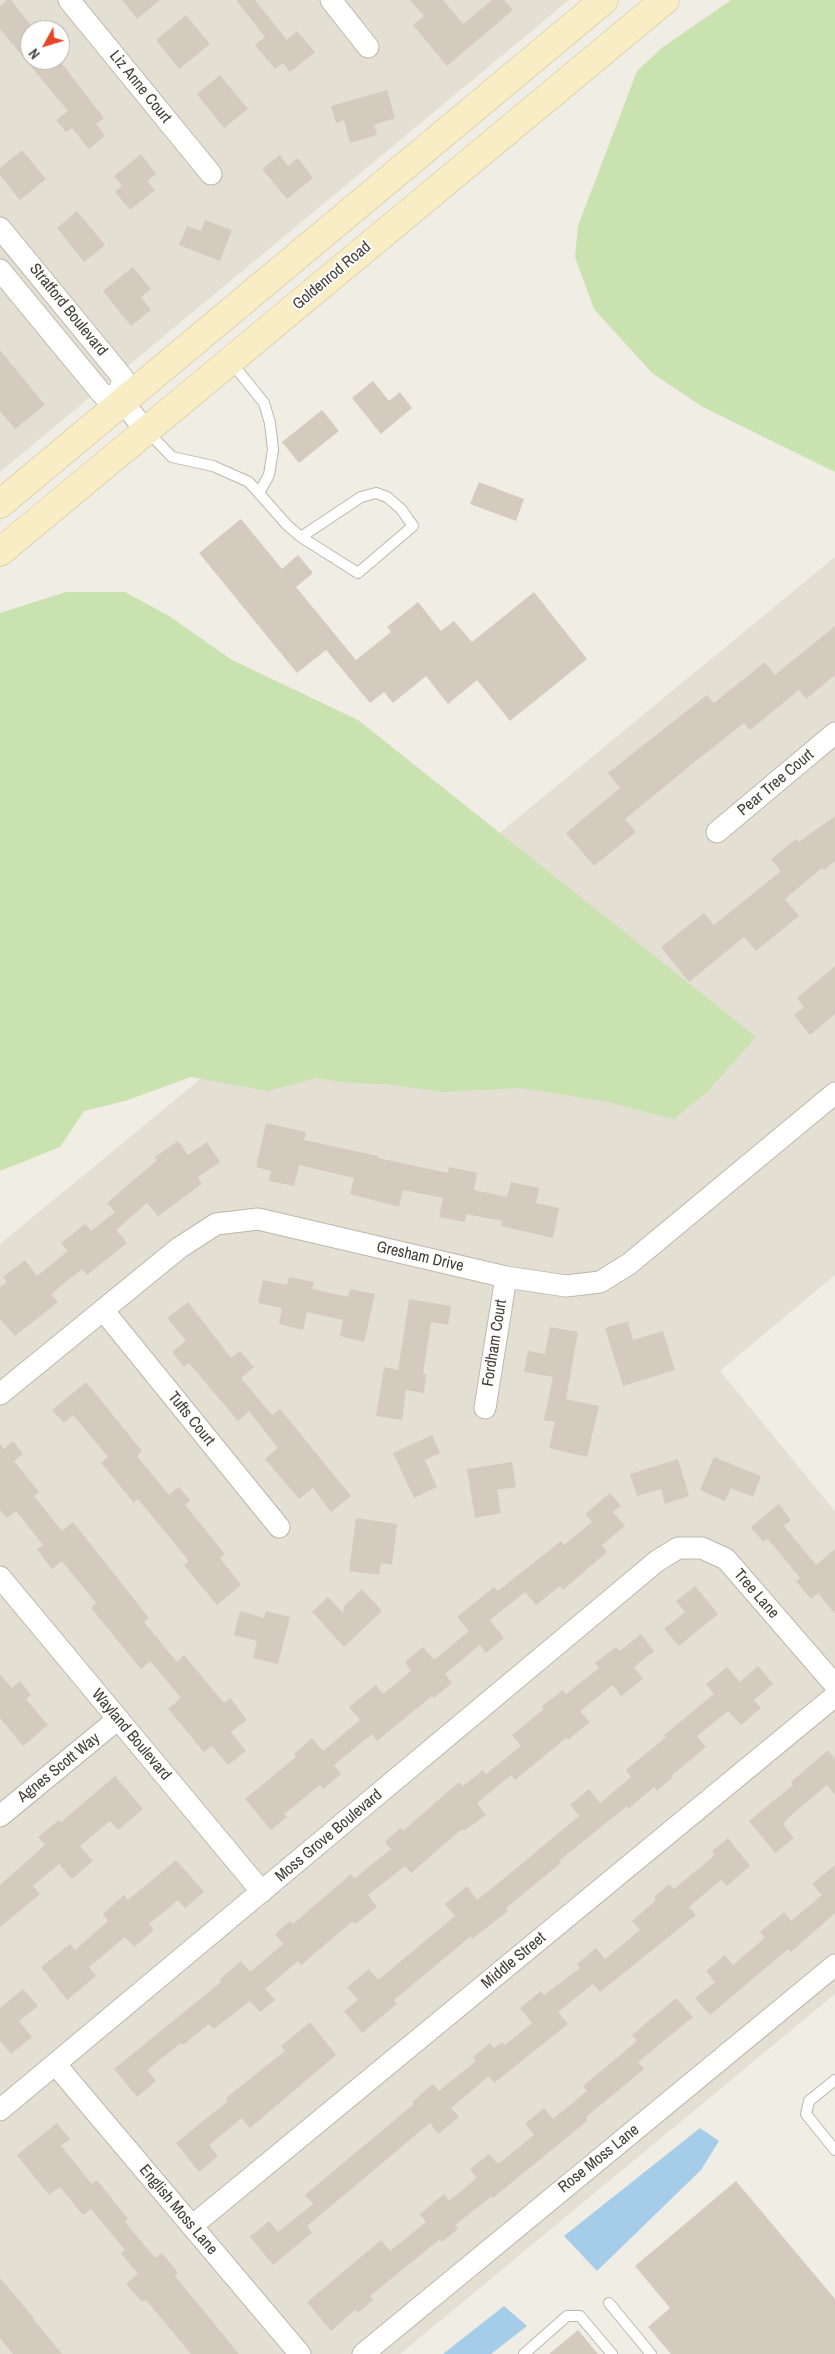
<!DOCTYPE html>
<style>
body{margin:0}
#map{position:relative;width:835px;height:2354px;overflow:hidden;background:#f0ede4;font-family:"Archivo Narrow",sans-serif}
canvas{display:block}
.north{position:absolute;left:20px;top:20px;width:50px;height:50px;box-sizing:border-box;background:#fff;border:1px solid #b3b1ae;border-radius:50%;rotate:231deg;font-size:14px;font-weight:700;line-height:20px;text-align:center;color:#423d35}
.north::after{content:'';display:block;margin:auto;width:18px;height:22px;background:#e54626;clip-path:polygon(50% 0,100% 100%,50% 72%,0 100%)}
</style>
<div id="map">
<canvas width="835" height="2354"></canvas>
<div class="north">N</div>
</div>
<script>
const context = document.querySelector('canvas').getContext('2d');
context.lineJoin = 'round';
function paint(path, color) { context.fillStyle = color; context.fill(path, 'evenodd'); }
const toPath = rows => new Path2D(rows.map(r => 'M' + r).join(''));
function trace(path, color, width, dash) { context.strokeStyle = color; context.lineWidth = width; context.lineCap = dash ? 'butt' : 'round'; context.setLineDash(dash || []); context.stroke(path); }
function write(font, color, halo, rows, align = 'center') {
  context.font = font + ' "Archivo Narrow",sans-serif'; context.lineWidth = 4; context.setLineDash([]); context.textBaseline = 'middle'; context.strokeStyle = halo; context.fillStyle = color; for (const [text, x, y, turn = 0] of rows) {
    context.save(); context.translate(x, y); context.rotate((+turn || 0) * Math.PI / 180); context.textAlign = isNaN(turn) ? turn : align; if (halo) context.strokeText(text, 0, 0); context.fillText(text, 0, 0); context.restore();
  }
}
const residential = toPath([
 [0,0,569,0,0,472],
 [30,30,60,30,60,60,30,60],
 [835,557,835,1275,720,1371,835,1511,835,1994,400,2354,0,2354,0,1244]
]);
const green = toPath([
 [731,0,835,0,835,472,703,407,652,373,594,309,575,257,578,226,637,71,663,47],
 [66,592,125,592,169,616,232,660,358,720,756,1037,707,1092,674,1119,604,1101,519,1088,443,1092,386,1084,347,1083,317,1078,268,1091,191,1077,125,1101,84,1111,60,1147,0,1171,0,613]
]);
const water = toPath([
 [700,2128,719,2141,701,2170,597,2271,564,2236],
 [504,2306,527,2326,491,2354,443,2354]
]);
const building = toPath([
 [7,0,11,0,34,29,30,30,30,60,59,60,104,118,96,124,105,136,89,149,72,128,66,132,56,120,68,111,0,29,0,6],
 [122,0,160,0,137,19],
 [236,0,255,0,287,40,297,31,315,52,290,72,283,63,275,69,255,45,265,37],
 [410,0,443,0,463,24,492,0,504,0,513,10,447,66,413,25,424,16],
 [186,15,210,44,179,69,156,40],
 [220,75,248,109,224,128,197,94],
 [387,90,395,118,374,125,377,135,350,143,344,120,336,123,331,106],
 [22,150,46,179,20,200,0,175,0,168],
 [141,154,156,174,147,181,155,190,130,210,115,192,122,186,114,176],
 [280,155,288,166,298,158,313,178,287,199,262,169],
 [77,211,105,245,84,262,57,228],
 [205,220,232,230,220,261,179,245,187,226,201,231],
 [133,267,151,289,141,297,151,310,131,326,103,291],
 [0,350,45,405,15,429,0,411],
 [373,381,389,401,400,392,412,408,381,434,352,398],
 [322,410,339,431,299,463,282,442],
 [479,482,524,499,516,521,470,504],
 [241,519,282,569,298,555,313,573,296,587,356,660,391,632,387,627,418,602,441,631,454,621,472,642,534,592,587,659,510,721,477,680,448,704,426,676,393,703,384,692,370,703,326,650,297,673,199,553],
 [835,626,835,675,806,699,799,690,750,730,744,723,692,764,625,819,636,832,594,866,566,833,620,788,608,773,707,695,714,703,765,662,775,675],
 [835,816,835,861,824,870,822,868,785,899,799,916,756,951,744,937,689,982,661,947,704,913,714,925,781,871,771,859,796,839,799,842],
 [835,966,835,1014,810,1035,794,1015,804,1007,797,998],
 [266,1123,306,1132,304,1140,378,1156,378,1158,448,1173,449,1167,477,1173,474,1190,507,1197,511,1182,539,1188,536,1203,559,1208,553,1238,501,1226,502,1221,466,1214,465,1222,439,1217,443,1198,403,1190,399,1207,350,1194,354,1178,299,1165,294,1186,269,1181,271,1171,256,1167],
 [178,1141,188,1155,207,1142,220,1162,198,1177,202,1184,158,1216,147,1203,116,1230,127,1243,87,1275,82,1269,51,1294,58,1302,15,1336,0,1319,0,1287,7,1282,3,1277,25,1260,37,1276,68,1251,61,1243,85,1224,91,1231,115,1212,107,1203,157,1160,155,1157],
 [289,1277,314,1282,312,1289,348,1297,350,1289,375,1294,364,1342,340,1336,343,1320,307,1312,303,1330,279,1324,282,1308,258,1303,263,1280,287,1285],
 [409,1299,451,1306,448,1325,431,1322,423,1374,426,1374,424,1393,406,1390,402,1420,376,1416,384,1367,398,1370],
 [188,1302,231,1358,240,1351,254,1367,241,1378,272,1415,280,1409,351,1496,331,1512,313,1488,299,1499,265,1459,278,1448,249,1411,238,1421,189,1363,184,1367,172,1352,186,1341,167,1318],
 [628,1321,633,1340,663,1331,675,1370,623,1386,605,1328],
 [550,1327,578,1332,566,1399,599,1406,587,1457,549,1448,555,1422,544,1420,553,1377,524,1372,528,1351,545,1354],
 [86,1382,142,1451,137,1456,169,1495,179,1487,190,1500,185,1505,225,1554,220,1558,241,1585,217,1605,184,1565,189,1561,138,1499,134,1503,101,1463,108,1457,73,1415,64,1423,52,1410],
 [432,1435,440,1453,425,1460,437,1487,414,1498,393,1453],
 [13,1441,23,1454,14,1461,39,1492,34,1496,62,1531,73,1522,149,1618,144,1622,177,1662,184,1655,224,1703,230,1698,247,1720,231,1732,246,1751,228,1765,212,1746,204,1752,168,1709,181,1698,150,1661,141,1669,91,1608,96,1603,62,1561,52,1569,37,1549,43,1545,16,1511,7,1518,0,1510,0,1444,4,1449],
 [714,1457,761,1476,753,1497,731,1488,725,1501,700,1490],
 [678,1459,689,1496,665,1504,661,1489,637,1496,630,1474],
 [512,1462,516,1487,497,1490,501,1513,475,1518,467,1469],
 [610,1493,621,1506,613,1512,625,1526,602,1545,607,1552,563,1590,560,1586,536,1605,525,1592,490,1620,504,1638,486,1653,480,1645,445,1674,452,1683,434,1698,432,1696,377,1741,372,1734,334,1765,341,1774,323,1789,320,1785,284,1814,287,1817,271,1830,245,1799,296,1757,294,1754,312,1738,323,1751,360,1720,349,1707,376,1685,383,1694,411,1671,405,1662,423,1647,434,1660,469,1631,457,1617,494,1587,498,1591,561,1541,564,1545,592,1522,585,1514],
 [779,1504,791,1520,784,1526,816,1565,835,1549,835,1614,818,1593,811,1599,796,1581,800,1578,768,1539,763,1542,751,1527],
 [356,1518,397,1524,392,1565,381,1563,379,1575,349,1571],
 [695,1586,718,1614,679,1646,664,1629,685,1612,676,1601],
 [362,1589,382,1611,344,1647,312,1612,328,1597,343,1613,344,1606],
 [240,1611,264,1618,266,1611,290,1617,278,1664,253,1658,257,1641,234,1635],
 [641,1634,654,1651,634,1667,643,1679,621,1696,613,1685,580,1711,590,1722,568,1740,566,1738,515,1780,511,1775,477,1803,486,1815,464,1831,462,1829,411,1873,405,1866,368,1895,377,1907,355,1924,353,1921,301,1965,298,1961,265,1989,275,2000,260,2012,250,2001,214,2029,209,2024,183,2045,181,2043,147,2070,156,2081,137,2097,114,2069,221,1982,219,1980,241,1961,250,1972,283,1944,275,1934,290,1921,293,1924,351,1874,354,1879,391,1849,385,1842,400,1828,403,1831,459,1782,463,1786,483,1770,486,1774,521,1746,512,1735,544,1709,542,1706,563,1690,566,1694,599,1668,595,1663,616,1647,620,1651],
 [758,1666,773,1684,754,1700,761,1708,741,1725,728,1711,697,1736,706,1747,671,1776,672,1778,657,1791,654,1787,628,1809,627,1806,559,1861,561,1863,506,1908,508,1911,472,1939,471,1936,394,2000,397,2004,362,2033,344,2011,358,2000,347,1987,369,1969,378,1980,455,1916,445,1904,467,1886,477,1900,501,1881,579,1816,570,1805,589,1789,600,1803,631,1777,626,1770,666,1737,664,1735,714,1694,706,1684,727,1667,740,1682],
 [0,1674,12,1688,20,1681,31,1695,26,1699,48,1725,23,1746,0,1718],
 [828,1750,835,1759,835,1795,827,1785,789,1817,783,1824,794,1838,775,1853,749,1821,793,1785,791,1782],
 [115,1776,143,1809,118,1830,110,1821,80,1846,93,1861,72,1879,59,1864,33,1886,40,1894,0,1927,0,1885,45,1845,38,1837,59,1820,61,1822],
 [728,1838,750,1866,727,1886,721,1880,689,1907,696,1915,600,1992,593,1984,558,2012,568,2024,494,2083,489,2076,451,2108,459,2117,438,2134,430,2123,307,2226,312,2233,273,2265,250,2237,269,2221,278,2232,313,2204,305,2195,414,2104,412,2102,433,2084,439,2091,476,2061,473,2057,490,2043,494,2048,502,2042,505,2045,532,2023,520,2008,541,1991,544,1995,580,1968,577,1964,596,1948,605,1959,640,1930,632,1921,656,1900,654,1897,669,1884,674,1889,715,1855,712,1851],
 [176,1860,204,1892,185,1908,178,1900,149,1924,154,1930,134,1947,125,1937,89,1967,96,1976,67,2000,41,1967,70,1944,75,1950,108,1921,103,1914,124,1895,128,1900],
 [835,1865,835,1913,791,1952,788,1949,710,2015,695,1998,715,1982,706,1971,725,1955,733,1965,765,1938,760,1932,784,1912,791,1921,822,1895,812,1884],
 [23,1989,38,2006,19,2021,32,2037,11,2054,0,2041,0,2008],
 [676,1998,693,2017,638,2062,644,2069,586,2117,588,2120,493,2198,492,2196,455,2225,458,2229,442,2242,440,2239,370,2296,373,2300,358,2313,355,2310,331,2331,307,2302,381,2240,390,2251,426,2222,420,2214,444,2194,449,2201,477,2178,470,2169,489,2154,498,2164,534,2135,525,2124,544,2108,553,2119,587,2091,583,2086,637,2041,632,2035],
 [310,2022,336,2055,250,2128,242,2118,209,2145,218,2156,199,2172,176,2143,228,2101,226,2098,285,2051,281,2046],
 [57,2123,70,2139,61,2146,92,2184,97,2180,128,2219,125,2222,155,2258,162,2253,178,2273,175,2276,239,2354,191,2354,146,2300,142,2302,126,2284,138,2274,121,2253,125,2250,91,2209,83,2215,60,2187,49,2195,28,2169,17,2155],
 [736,2181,835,2299,835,2354,671,2354,648,2327,670,2308,635,2266],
 [0,2278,34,2318,33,2319,62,2354,13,2354,0,2338],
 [578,2330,598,2354,549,2354]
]);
const lane = toPath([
 [231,362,264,403,270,423,273,450,269,475,259,493],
 [147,431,172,457,213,466,249,482,287,525,301,537,358,573,413,526,401,509,387,497,376,493,361,497,301,537],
 [835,2080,809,2101,806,2114,835,2150],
 [609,2303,651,2354],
 [524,2354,567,2316,580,2316,612,2354]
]);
const street = toPath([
 [69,0,211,174],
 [331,0,368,47],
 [0,228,123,378,118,396],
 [0,270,103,395,118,396,146,431],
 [717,832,835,733],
 [103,1310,279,1527],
 [0,1394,179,1248,216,1224,258,1219,506,1277,566,1286,600,1282,629,1264,835,1093],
 [485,1408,506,1277],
 [0,1577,262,1892],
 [0,1816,118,1719],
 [56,2065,300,2354],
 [0,2110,657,1561,678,1548,702,1548,726,1559,835,1685],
 [192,2226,835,1696],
 [363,2354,835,1965]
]);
const secondary = toPath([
 [0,504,604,0],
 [0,552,665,0]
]);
const streetNames = [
 ["Liz Anne Court",140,87,51],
 ["Goldenrod Road",332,276,-40],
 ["Stratford Boulevard",68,310,51],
 ["Pear Tree Court",776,783,-40],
 ["Gresham Drive",420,1257,13],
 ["Fordham Court",495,1343,-81],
 ["Tufts Court",191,1419,51],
 ["Tree Lane",756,1594,49],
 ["Wayland Boulevard",131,1735,50],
 ["Agnes Scott Way",59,1768,-39],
 ["Moss Grove Boulevard",329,1836,-40],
 ["Middle Street",514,1961,-40],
 ["Rose Moss Lane",599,2159,-39],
 ["English Moss Lane",178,2210,50]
];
paint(residential, '#e4dfd3');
paint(green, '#cae1b0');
paint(water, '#a5cce8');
paint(building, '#d4cbbe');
trace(lane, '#beb7ab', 12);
trace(street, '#beb7ab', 23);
trace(secondary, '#ccc097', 29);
trace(lane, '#fff', 10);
trace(street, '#fff', 21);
trace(secondary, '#f9edc6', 28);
write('16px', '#423d35', '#fff', streetNames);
</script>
